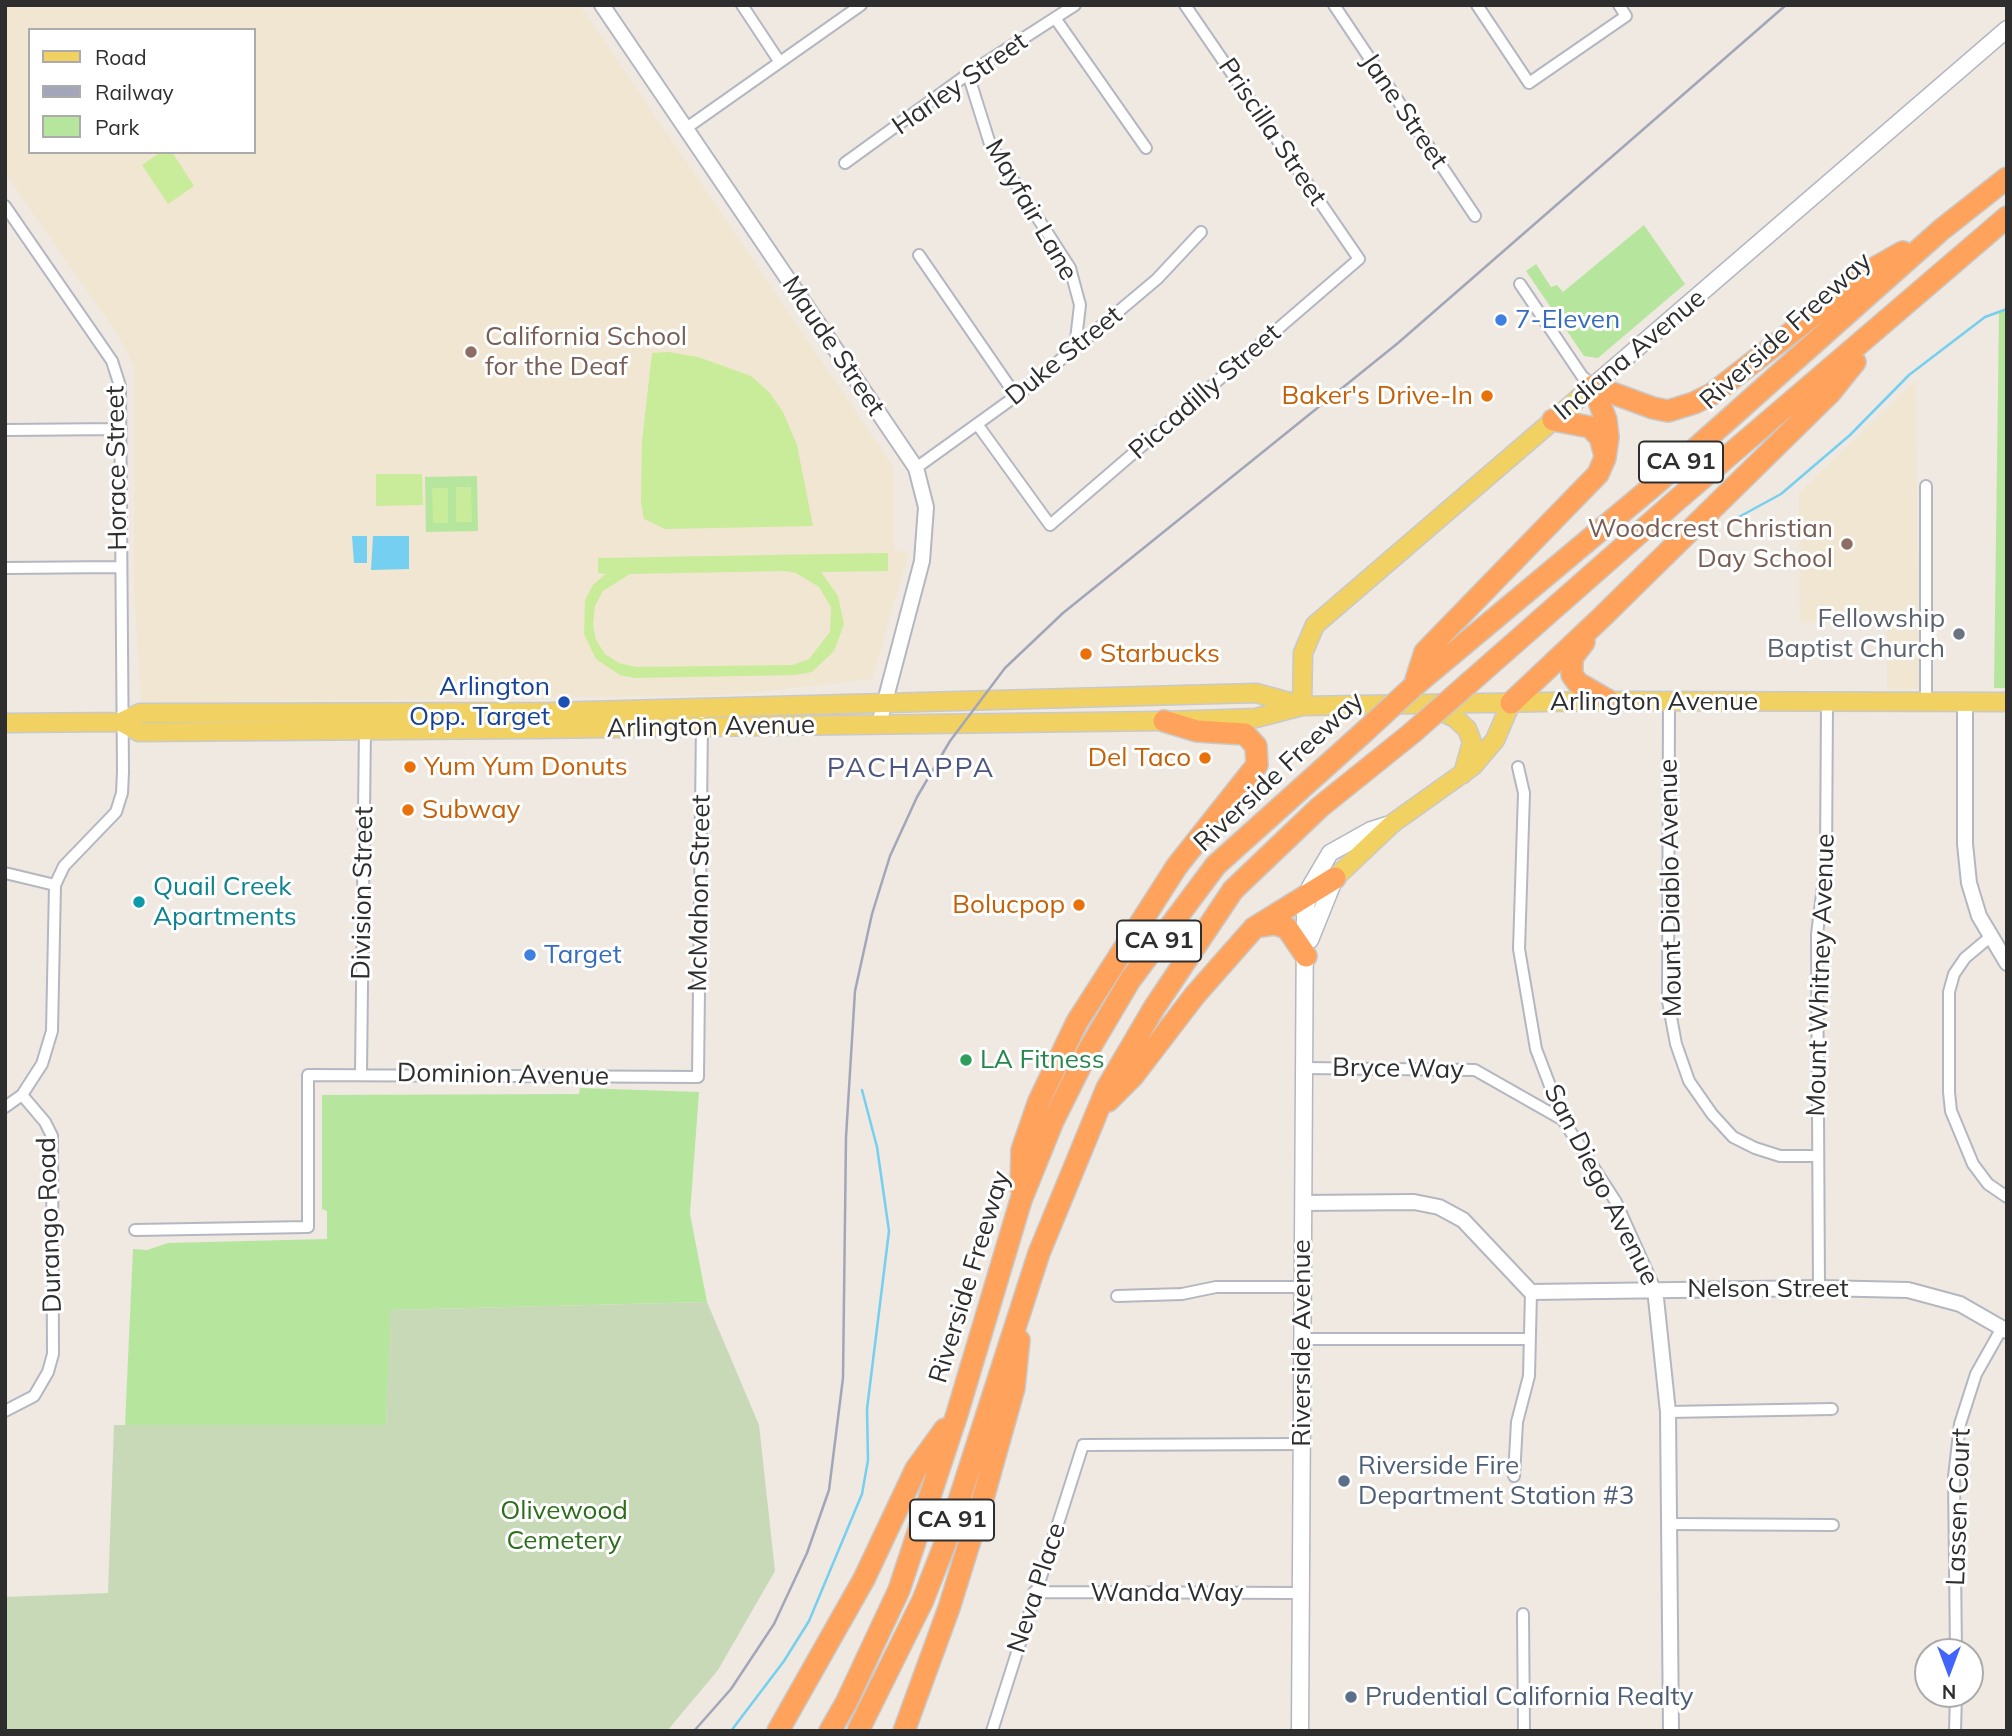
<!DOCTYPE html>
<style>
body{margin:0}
#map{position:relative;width:2012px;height:1736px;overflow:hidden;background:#efe9e1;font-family:Mulish,sans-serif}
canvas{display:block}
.frame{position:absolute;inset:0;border:7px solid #2e2e2e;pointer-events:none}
.legend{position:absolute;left:28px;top:28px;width:228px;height:126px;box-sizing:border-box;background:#fff;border:2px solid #ababab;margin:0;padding:9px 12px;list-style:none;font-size:21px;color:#2e2e2e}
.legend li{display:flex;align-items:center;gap:14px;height:35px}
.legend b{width:35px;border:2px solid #ababab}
.north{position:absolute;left:1914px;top:1638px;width:70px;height:70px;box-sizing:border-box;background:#fff;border:2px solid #ababab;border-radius:50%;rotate:180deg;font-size:19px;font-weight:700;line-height:28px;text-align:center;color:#2e2e2e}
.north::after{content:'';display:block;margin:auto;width:24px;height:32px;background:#4264fb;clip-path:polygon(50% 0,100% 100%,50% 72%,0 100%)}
</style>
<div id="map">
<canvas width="2012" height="1736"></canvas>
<div class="frame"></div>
<ul class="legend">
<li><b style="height:9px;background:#f2d163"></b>Road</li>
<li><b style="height:9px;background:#a3a6b8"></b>Railway</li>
<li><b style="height:19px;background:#b6e59e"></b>Park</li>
</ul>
<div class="north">N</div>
</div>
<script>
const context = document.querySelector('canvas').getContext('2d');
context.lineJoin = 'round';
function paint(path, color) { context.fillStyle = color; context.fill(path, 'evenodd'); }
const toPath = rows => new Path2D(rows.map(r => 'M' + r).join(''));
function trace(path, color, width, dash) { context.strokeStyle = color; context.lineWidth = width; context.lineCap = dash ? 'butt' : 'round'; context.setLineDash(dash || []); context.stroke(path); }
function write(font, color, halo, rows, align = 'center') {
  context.font = font + ' Mulish,sans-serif'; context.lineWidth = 6; context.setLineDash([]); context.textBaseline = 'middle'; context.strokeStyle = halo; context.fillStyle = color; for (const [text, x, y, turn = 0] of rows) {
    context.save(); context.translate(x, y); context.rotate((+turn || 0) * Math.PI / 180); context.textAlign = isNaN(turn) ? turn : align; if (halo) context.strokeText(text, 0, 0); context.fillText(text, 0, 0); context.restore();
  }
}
const education = toPath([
 [5,5,580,5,894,468,894,551,908,551,907,558,872,679,730,695,141,703,134,589,134,366,119,337,5,173],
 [30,30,254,30,254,152,30,152],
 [1916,380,1919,689,1887,690,1887,622,1800,623,1799,493]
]);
const green = toPath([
 [1644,225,1685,284,1598,358,1584,356,1526,271,1536,264,1551,287,1557,285,1563,292],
 [2007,306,2007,688,1994,688,1999,313],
 [477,476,478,531,426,532,425,477],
 [580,1088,699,1092,690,1214,707,1302,391,1310,386,1425,125,1425,133,1249,147,1250,168,1243,327,1239,327,1211,322,1209,322,1095,579,1094]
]);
const cemetery = toPath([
 [707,1302,759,1425,775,1571,718,1670,667,1731,5,1731,5,1597,108,1593,114,1425,386,1425,390,1310]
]);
const pitch = toPath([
 [161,152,172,152,194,186,168,204,142,165],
 [668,352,698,357,751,376,769,392,783,412,797,445,813,526,665,529,644,519,641,503,642,441,652,353],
 [376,474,422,474,423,505,376,506],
 [456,487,471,487,472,522,456,522],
 [432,488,448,488,448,523,433,523],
 [888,553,888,571,821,572,838,596,844,624,834,651,812,672,796,675,635,678,620,675,596,659,584,634,585,600,593,585,606,574,598,573,598,558],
 [785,571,796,573,819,587,831,607,830,632,809,659,793,665,636,667,619,663,605,654,596,640,593,625,595,606,603,591,630,574]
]);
const water = toPath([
 [352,536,367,536,367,563,354,563],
 [373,536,409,536,409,569,371,570]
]);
const stream = toPath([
 [1726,524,1781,494,1850,435,1909,375,1985,317,2007,309],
 [731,1731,784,1661,809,1621,862,1494,868,1460,867,1409,889,1231,877,1147,862,1090]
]);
const minor = toPath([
 [742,5,779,61],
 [1334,5,1475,216],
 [1477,5,1529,83,1626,16,1619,5],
 [1055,18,1146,148],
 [968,74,990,144,1070,268,1080,305,1075,348],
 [685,129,861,5],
 [845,163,968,74,1075,5],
 [5,206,112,361,120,386,123,772,122,793,116,812,64,866,55,885,52,1031,42,1064,22,1095,45,1122,52,1136,53,1354,48,1372,34,1396,5,1411],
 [919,255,1016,396],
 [1520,284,1582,376,1593,386],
 [977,424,1050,525,1359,259,1185,5],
 [5,430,121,429],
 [916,468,1016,396,1075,348,1157,279,1201,232],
 [1926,486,1926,703],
 [5,568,119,567],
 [1669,701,1668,1001,1676,1044,1689,1081,1712,1114,1733,1137,1755,1148,1780,1156,1817,1156],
 [1518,767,1524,793,1519,949,1536,1049,1563,1120,1616,1202,1655,1289],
 [5,873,55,885],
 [1990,937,1965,958,1954,974,1949,992,1949,1092,1951,1111,1973,1164,1988,1184,2007,1197],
 [1304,1068,1475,1070,1563,1120],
 [361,1073,365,726],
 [5,1107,22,1095],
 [135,1230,308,1227,308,1075,698,1077,702,722],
 [1819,1288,1817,934,1826,862,1827,703],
 [1117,1296,1182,1294,1216,1287,1302,1287],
 [1302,1339,1530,1339],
 [1668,1412,1832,1409],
 [1514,1476,1517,1422,1529,1376,1531,1292],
 [1670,1524,1833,1525],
 [1034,1592,1300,1593],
 [1523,1614,1524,1731],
 [1956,1652,1954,1477,1960,1424,1976,1374,2002,1328],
 [992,1731,1083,1445,1301,1444],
 [1955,1731,1956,1694]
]);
const tertiary = toPath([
 [602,5,916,468,926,507,922,561,879,724],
 [1965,703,1965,844,1969,883,1979,916,2007,963],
 [1303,1203,1414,1202,1439,1207,1463,1220,1531,1292,1819,1288,1908,1290,1960,1304,2007,1331],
 [1655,1289,1668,1412,1671,1731]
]);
const secondary = toPath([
 [1593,386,2007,29],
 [1310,940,1335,878],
 [1300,1731,1305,913,1310,887,1330,853,1371,830,1393,823]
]);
const primary = toPath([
 [1302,706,1303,653,1315,625,1593,386],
 [1430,706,1455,718,1467,729,1472,742,1463,774],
 [121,722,139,732,533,729,1164,721,1256,718,1302,706,1358,705,1609,701,2007,702],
 [5,723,121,722,140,713,550,712,1256,693,1300,705],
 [1335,878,1393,823,1473,766,1495,740,1511,703]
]);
const motorway = toPath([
 [1593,386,1653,408,1668,411,1694,403,1712,394,1873,269,1903,252],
 [1553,420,1590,427,1600,437,1604,452],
 [1584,642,1572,658,1572,675,1578,683,1609,701],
 [1469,683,1678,499,2007,217],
 [1414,686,1658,482,1941,230,2007,178],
 [1414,686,1425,652,1598,474,1605,458,1608,437,1606,420,1593,386],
 [1511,703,1600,619,1830,393,1855,362],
 [1256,927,1275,924,1287,928,1306,956],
 [1108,1101,1133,1076,1195,995,1254,928,1335,878],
 [1021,1188,1022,1150,1039,1101,1077,1022,1177,866,1257,765,1256,746,1245,734,1197,731,1164,721],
 [778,1731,864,1579,916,1469,945,1429],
 [830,1731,846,1703,899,1590,957,1414,1021,1200,1053,1121,1088,1051,1130,980,1216,865,1364,732],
 [858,1731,923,1600,946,1541,1039,1253,1107,1088,1154,1008,1233,890,1320,807,1412,733],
 [904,1731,949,1608,982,1502,1014,1388,1019,1340]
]);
const rail = toPath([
 [694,1731,731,1689,774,1624,807,1553,829,1490,843,1378,846,1137,855,991,872,914,890,856,917,797,950,741,1005,668,1063,613,1398,343,1786,5]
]);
const motorwayBridge = toPath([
 [1364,732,1414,686],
 [1412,733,1469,683]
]);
const markers = [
 [1501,320,7,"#3f7fe0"],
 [471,352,7,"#8d6e63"],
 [1487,396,7,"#e8710a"],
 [1847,544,7,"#8d6e63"],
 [1959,634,7,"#6b7280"],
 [1086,654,7,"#e8710a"],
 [564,702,7,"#1a4fb4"],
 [1205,758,7,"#e8710a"],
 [410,767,7,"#e8710a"],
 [408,810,7,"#e8710a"],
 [139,902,7,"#0f9aa8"],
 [1079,905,7,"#e8710a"],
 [530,955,7,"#3f7fe0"],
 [966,1060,7,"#2e9e5b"],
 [1344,1481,7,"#5c6f8a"],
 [1351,1697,7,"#5c6f8a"]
];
const shields = [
 [1681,462,84],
 [1159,941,84],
 [952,1520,84]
];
const shieldNames = [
 ["CA 91",1681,462],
 ["CA 91",1159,941],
 ["CA 91",952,1520]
];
const streetNames = [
 ["Harley Street",960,84,-35],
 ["Jane Street",1404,111,56],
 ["Priscilla Street",1272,132,56],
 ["Mayfair Lane",1031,210,60],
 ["Riverside Freeway",1786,331,-42],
 ["Maude Street",833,346,56],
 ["Indiana Avenue",1630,355,-40],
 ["Duke Street",1064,356,-39],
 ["Piccadilly Street",1205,392,-41],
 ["Horace Street",117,468,-91],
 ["Arlington Avenue",1654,702],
 ["Arlington Avenue",711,727,-1],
 ["Riverside Freeway",1279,772,-43],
 ["Mount Diablo Avenue",1671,888,-91],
 ["Division Street",363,893,-89],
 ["McMahon Street",700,893,-89],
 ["Mount Whitney Avenue",1821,975,-88],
 ["Bryce Way",1398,1069,1],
 ["Dominion Avenue",503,1075,1],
 ["San Diego Avenue",1601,1185,63],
 ["Durango Road",50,1225,-92],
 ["Riverside Freeway",970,1277,-73],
 ["Nelson Street",1768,1289],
 ["Riverside Avenue",1302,1343,-90],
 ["Lassen Court",1959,1507,-88],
 ["Neva Place",1037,1588,-72],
 ["Wanda Way",1167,1593]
];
const shopNames = [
 ["7-Eleven",1515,320],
 ["Target",544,955]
];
const educationNames = [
 ["California School",485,337],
 ["for the Deaf",485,367],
 ["Woodcrest Christian",1833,529,"right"],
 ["Day School",1833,559,"right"]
];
const foodNames = [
 ["Baker's Drive-In",1473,396],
 ["Starbucks",1100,654,"left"],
 ["Del Taco",1191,758],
 ["Yum Yum Donuts",424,767,"left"],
 ["Subway",422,810,"left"],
 ["Bolucpop",1065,905]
];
const worshipNames = [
 ["Fellowship",1945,619],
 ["Baptist Church",1945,649]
];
const transitNames = [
 ["Arlington",550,687],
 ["Opp. Target",550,717]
];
const cultureNames = [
 ["Quail Creek",153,887],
 ["Apartments",153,917]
];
const leisureNames = [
 ["LA Fitness",980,1060]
];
const serviceNames = [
 ["Riverside Fire",1358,1466],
 ["Department Station #3",1358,1496],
 ["Prudential California Realty",1365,1697]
];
const parkNames = [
 ["Olivewood",564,1511],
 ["Cemetery",564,1541]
];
const neighbourhoodNames = [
 ["PACHAPPA",911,769]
];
paint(education, '#f0e6d1');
paint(green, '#b6e59e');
paint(cemetery, '#c8d9b8');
paint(pitch, '#c9ec9a');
paint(water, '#75cff0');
trace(stream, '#75cff0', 2.5);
trace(minor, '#b4b7c1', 14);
trace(tertiary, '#b4b7c1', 18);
trace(secondary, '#b4b7c1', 19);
trace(primary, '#c9c9c9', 21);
trace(motorway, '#c9c9c9', 24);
trace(minor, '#fff', 10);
trace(tertiary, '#fff', 14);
trace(secondary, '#fff', 16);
trace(primary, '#f2d163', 18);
trace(motorway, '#ffa35c', 21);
trace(rail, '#a3a6b8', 2.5);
trace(motorwayBridge, '#c9c9c9', 24, []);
trace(motorwayBridge, '#ffa35c', 21);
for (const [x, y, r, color] of markers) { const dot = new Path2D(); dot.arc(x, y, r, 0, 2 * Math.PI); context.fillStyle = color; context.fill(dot); trace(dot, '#fff', 2.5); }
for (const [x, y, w] of shields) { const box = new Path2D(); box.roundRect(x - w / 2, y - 20.5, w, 41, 5); context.fillStyle = '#fff'; context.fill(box); trace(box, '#2e2e2e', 2); }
write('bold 24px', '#2e2e2e', null, shieldNames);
write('26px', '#2e2e2e', '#fff', streetNames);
write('26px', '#366cbe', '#fff', shopNames, 'left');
write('26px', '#785e54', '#fff', educationNames, 'left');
write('26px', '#c56008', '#fff', foodNames, 'right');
write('26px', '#5b616d', '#fff', worshipNames, 'right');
write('26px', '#164399', '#fff', transitNames, 'right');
write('26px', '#0d838f', '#fff', cultureNames, 'left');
write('26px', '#27864d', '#fff', leisureNames, 'left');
write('26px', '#4e5e75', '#fff', serviceNames, 'left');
write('26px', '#2c6e1b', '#fff', parkNames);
context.letterSpacing = '2px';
write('28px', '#4d5680', '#fff', neighbourhoodNames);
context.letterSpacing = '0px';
</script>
